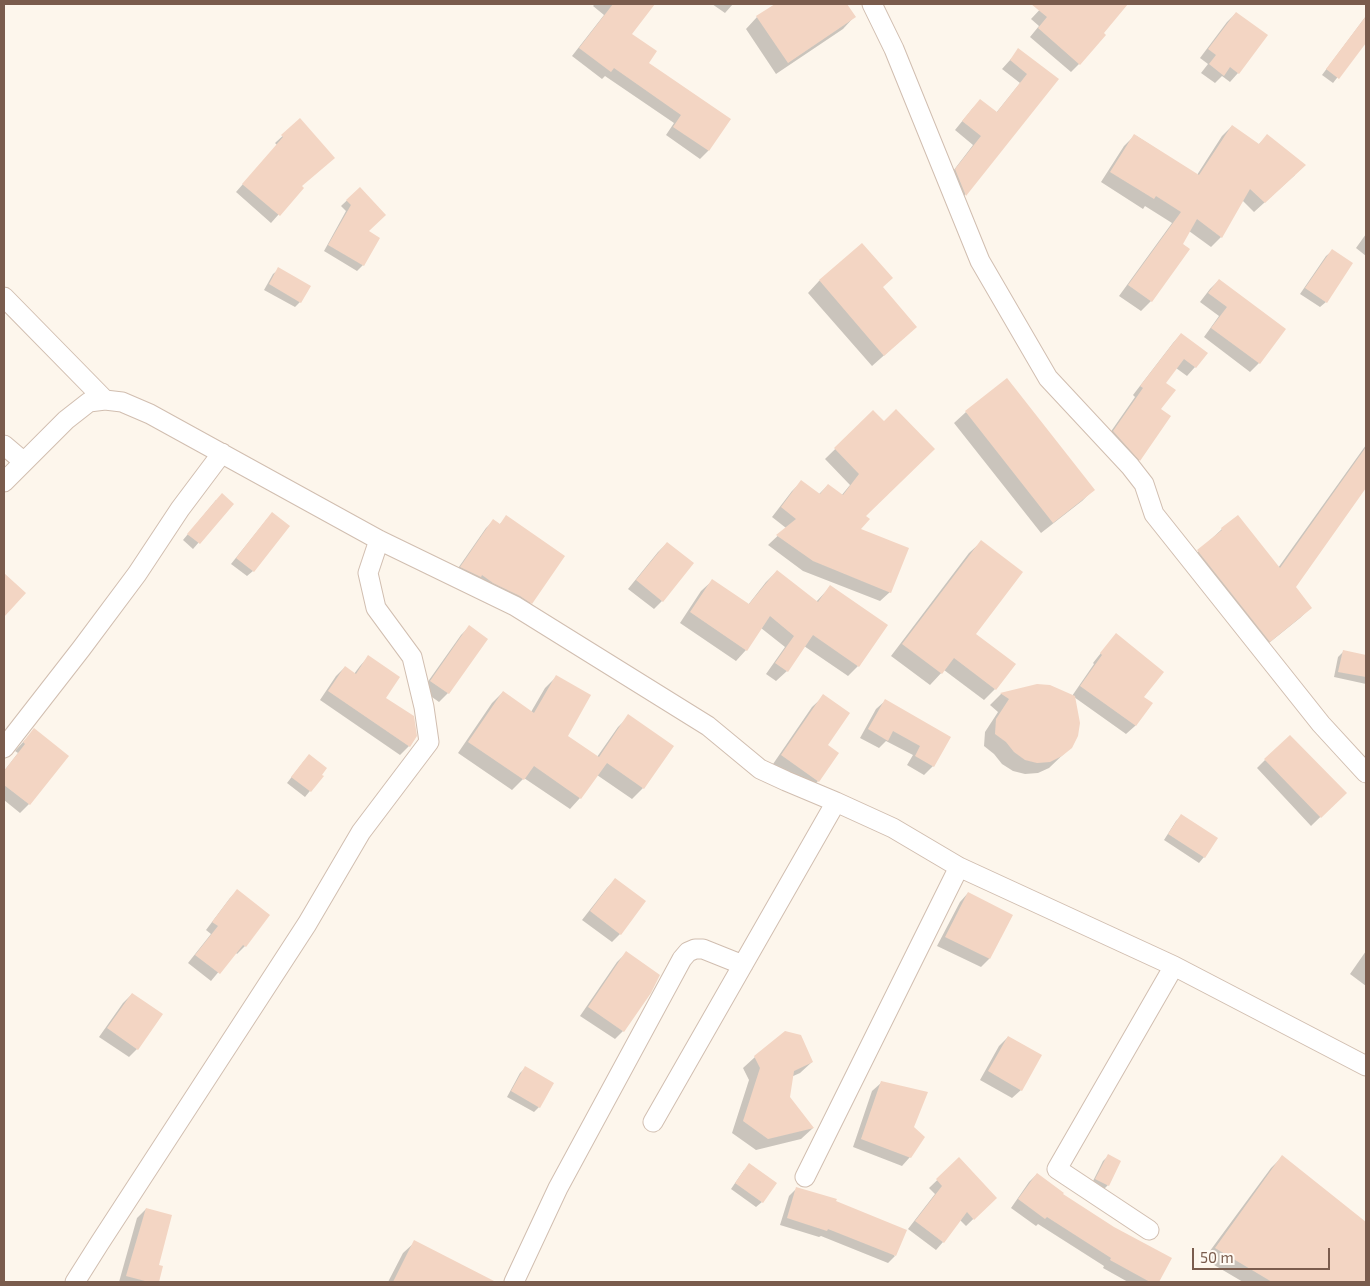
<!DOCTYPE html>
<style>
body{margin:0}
#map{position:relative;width:1370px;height:1286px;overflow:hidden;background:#fdf6ec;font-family:"Exo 2",sans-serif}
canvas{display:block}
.frame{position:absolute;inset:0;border:5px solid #7a5c4d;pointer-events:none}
.scale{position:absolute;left:1192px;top:1248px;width:138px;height:22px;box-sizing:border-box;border:2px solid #7a5c4d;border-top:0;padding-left:6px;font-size:15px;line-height:18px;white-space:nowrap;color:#7a5c4d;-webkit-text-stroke:4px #fffaf3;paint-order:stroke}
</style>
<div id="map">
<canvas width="1370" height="1286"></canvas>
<div class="frame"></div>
<div class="scale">50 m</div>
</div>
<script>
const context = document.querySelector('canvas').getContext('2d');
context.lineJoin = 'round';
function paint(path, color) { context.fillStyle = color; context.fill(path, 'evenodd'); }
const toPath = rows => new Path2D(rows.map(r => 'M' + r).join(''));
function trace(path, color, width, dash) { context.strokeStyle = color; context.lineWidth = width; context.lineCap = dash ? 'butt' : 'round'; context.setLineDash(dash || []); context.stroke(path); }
const shadow = toPath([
 [595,4,653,4,631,34,647,64,729,119,708,151,700,159,666,135,674,123,605,76,602,79,572,56,604,15,593,6],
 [712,4,733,4,725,13],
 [778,4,845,4,854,17,843,29,776,74,746,29,757,17],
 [1045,4,1068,4,1077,11,1083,4,1126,4,1079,64,1071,72,1030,37,1039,26,1031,19],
 [1236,13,1238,73,1230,82,1222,76,1215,83,1201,73,1208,64,1200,58,1227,22],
 [1366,16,1366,41,1333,83,1322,75],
 [1019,50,1057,80,965,195,957,203,947,179,973,145,955,130,972,109,980,101,996,113,1020,83,1002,69],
 [300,120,301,187,302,188,271,223,236,192,277,145,275,143],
 [1232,126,1258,145,1267,136,1295,175,1254,212,1242,200,1221,237,1211,247,1189,231,1182,244,1189,249,1151,301,1141,311,1119,296,1172,223,1145,206,1143,209,1101,182,1124,146,1135,135,1197,175,1222,136],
 [360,188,367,232,363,265,357,271,324,251,346,211,341,206],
 [1366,234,1366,256,1356,248],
 [862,245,882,287,916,327,872,366,808,293,819,281],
 [1332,251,1326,302,1320,307,1300,294,1326,256],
 [279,269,300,302,295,307,264,290,273,274],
 [1219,280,1284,329,1259,363,1250,372,1204,337,1219,316,1200,302,1210,289],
 [1181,334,1206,353,1195,367,1187,376,1176,368,1164,383,1159,409,1139,460,1131,468,1105,440,1135,397,1133,395,1173,343],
 [873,412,864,516,859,530,890,592,880,601,803,571,768,545,786,528,772,517,792,491,801,482,818,495,828,485,841,496,850,485,825,459],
 [966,412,1093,490,1082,501,1041,533,954,423],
 [1366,445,1366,486,1294,587,1310,608,1300,618,1259,651,1188,561,1222,529,1278,568],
 [216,500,232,504,193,549,183,540],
 [507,517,531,603,524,610,454,574,486,528,493,521,499,525],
 [267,519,253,571,247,576,231,564],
 [981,542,974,634,995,689,984,700,944,670,930,685,891,656,969,553],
 [667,543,662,601,654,609,628,589,658,552],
 [777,571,816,602,830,587,858,666,848,676,804,646,787,671,776,681,766,674,785,647,761,628,746,650,736,661,680,623,701,591,712,581,748,605,766,582],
 [469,627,487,639,448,693,439,702,422,690,461,635],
 [1108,644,1142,697,1151,703,1135,726,1126,734,1074,697,1071,747,1049,768,1038,773,1025,774,1013,771,1002,764,994,754,984,746,985,732,998,712,990,705,1001,694,1037,685,1072,696,1094,664,1093,663],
 [1343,652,1366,657,1366,684,1334,677,1338,657],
 [368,657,385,698,416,736,409,746,400,755,320,700,336,676,345,667,354,674,360,666],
 [556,677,566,736,597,757,618,727,629,716,643,788,632,799,597,775,580,798,570,809,524,778,512,790,458,753,492,703,503,692,531,712,545,688],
 [824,696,826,745,818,781,807,792,771,767,812,707],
 [885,701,949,737,933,766,924,775,907,765,913,755,886,741,879,748,860,738,876,709],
 [34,730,67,756,29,804,20,813,4,800,4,771,18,753,15,751],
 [1265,760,1345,793,1311,826,1257,768],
 [304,761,322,776,305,797,287,783],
 [1182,815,1204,857,1199,863,1164,840,1176,821],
 [615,880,620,934,612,942,582,920,607,888],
 [237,891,269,915,245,946,237,954,235,952,211,981,188,963,211,934,206,930,230,898],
 [968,893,1011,915,989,959,981,967,937,946,960,902],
 [1366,951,1366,986,1350,974],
 [626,953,623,1031,615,1039,580,1016,617,962],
 [132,994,137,1049,129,1057,99,1037,123,1003],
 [1008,1037,1021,1090,1012,1098,980,1080,999,1046],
 [755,1057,812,1062,800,1073,791,1077,788,1098,813,1128,801,1139,756,1150,732,1133,749,1080,743,1068],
 [525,1068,539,1107,534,1112,507,1097,520,1073],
 [881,1083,913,1127,910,1157,902,1166,853,1147,872,1091],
 [1108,1156,1108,1185,1102,1191,1091,1185,1103,1161],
 [1282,1157,1366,1223,1366,1282,1243,1282,1204,1259,1271,1168],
 [959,1159,995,1198,966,1226,960,1220,943,1242,936,1250,908,1229,935,1194,929,1188],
 [744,1170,762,1202,756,1207,731,1189],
 [1037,1174,1061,1194,1114,1228,1170,1259,1157,1282,1128,1282,1103,1268,1104,1266,1038,1224,1036,1226,1011,1208,1029,1182],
 [797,1188,835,1202,895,1256,888,1263,821,1236,819,1237,780,1225,789,1196],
 [146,1209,157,1265,162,1267,158,1282,119,1282,137,1218],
 [415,1242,494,1282,388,1282,403,1253]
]);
const building = toPath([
 [613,4,655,4,632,34,657,51,649,63,731,119,709,151,673,127,681,115,614,68,611,72,579,48],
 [775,4,847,4,856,17,788,63,756,16],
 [1031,4,1128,4,1104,33,1106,35,1080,65,1038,28,1047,17],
 [1236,12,1268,35,1239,74,1230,67,1224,76,1209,64,1216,55,1208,49],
 [1366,16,1366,43,1339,79,1326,69],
 [1018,48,1059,79,966,196,955,169,981,136,962,121,980,99,997,112,1027,74,1010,60],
 [300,118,335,158,302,186,304,188,280,216,242,184,283,137,281,135],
 [1232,125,1259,144,1267,134,1306,165,1265,203,1250,189,1222,238,1197,219,1183,244,1190,249,1152,302,1128,285,1181,212,1156,196,1154,199,1110,172,1134,134,1199,175],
 [360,187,386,215,369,231,380,238,364,266,328,245,351,205,346,200],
 [862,243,893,278,883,287,917,327,884,356,819,280],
 [1332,249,1353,263,1327,303,1305,288],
 [278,267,311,286,301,303,269,284],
 [1219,279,1286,329,1260,364,1211,328,1227,307,1208,293],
 [1181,333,1208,353,1196,368,1184,359,1166,383,1176,390,1161,409,1171,416,1140,461,1113,431,1143,388,1140,386],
 [1007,378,1095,490,1053,523,965,411],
 [896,409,935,449,866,516,870,519,861,529,909,548,891,593,813,561,776,535,796,519,781,507,801,480,820,494,828,484,843,495,859,474,834,448,873,410,884,421],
 [1366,447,1366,488,1296,587,1312,608,1270,642,1197,550,1222,530,1221,528,1238,515,1280,568],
 [222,493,234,504,200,544,187,534],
 [272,512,290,526,254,572,236,558],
 [506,515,565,556,532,604,520,596,493,583,482,575,481,577,460,567,493,519,500,524],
 [981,540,1023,572,976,634,1016,664,996,690,954,658,942,674,902,644],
 [667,542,694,563,663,602,636,580],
 [777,570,818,602,830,585,888,625,859,667,813,635,788,672,775,663,794,636,770,616,747,651,690,612,712,579,749,604],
 [4,573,26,593,4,617],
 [469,625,488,639,449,694,430,681],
 [1116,633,1164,672,1144,697,1153,703,1136,726,1080,686,1102,655,1100,653],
 [1343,650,1366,655,1366,677,1338,672],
 [368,655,400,677,386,698,414,716,417,736,410,747,328,691,345,666,356,674],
 [556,675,591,695,568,736,599,757,628,714,674,746,644,789,607,763,581,799,534,766,524,780,468,742,503,691,534,713],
 [1037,684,1050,685,1075,696,1080,723,1078,736,1072,748,1062,756,1050,762,1037,763,1025,760,1014,752,1006,742,995,734,996,719,1009,699,1000,693],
 [823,694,850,713,828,745,839,753,819,782,781,755],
 [885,699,951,737,934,767,915,756,920,746,893,731,888,741,868,729],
 [34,728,69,756,30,805,4,785,4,771,25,744,23,742],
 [1290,735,1347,793,1321,818,1264,759],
 [309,754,327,768,322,775,324,776,311,792,291,777],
 [1181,814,1218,838,1205,858,1168,834],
 [615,878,646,901,621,935,590,911],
 [237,889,270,915,246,947,243,945,220,974,195,955,218,926,212,922],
 [968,892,1013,915,990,959,945,937],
 [626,951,660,975,651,993,624,1032,588,1007],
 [132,993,163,1014,138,1050,107,1028],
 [785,1031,801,1035,813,1062,794,1071,790,1097,814,1128,768,1139,743,1121,760,1068,754,1056],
 [1008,1036,1042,1055,1022,1091,988,1071],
 [525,1066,554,1083,540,1108,511,1091],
 [881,1081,928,1092,914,1127,925,1137,911,1158,861,1139],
 [1108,1154,1121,1161,1109,1186,1095,1179],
 [1282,1155,1366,1222,1366,1282,1272,1282,1215,1248],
 [959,1157,997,1198,974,1220,967,1212,944,1243,915,1221,942,1186,936,1179],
 [749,1163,777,1183,763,1203,735,1183],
 [1037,1173,1064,1193,1063,1194,1114,1227,1172,1258,1159,1282,1150,1282,1110,1260,1111,1258,1047,1217,1045,1219,1018,1199],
 [796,1187,837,1199,836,1201,907,1230,896,1256,828,1229,827,1231,787,1218],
 [146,1208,172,1215,159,1265,163,1266,159,1282,149,1282,126,1276],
 [414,1240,496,1282,393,1282]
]);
const street = toPath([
 [872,4,894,49,980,261,1048,378,1130,466,1144,484,1154,514,1321,724,1366,773],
 [4,297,105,400],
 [4,445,24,462],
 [4,482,66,420,89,402,105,400,122,402,150,414,379,540,515,606,708,726,760,769,786,781,836,802,893,828,959,867,1174,966,1366,1066],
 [4,748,81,649,137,574,180,509,222,453],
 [653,1122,836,802],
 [805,1177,959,867],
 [1149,1230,1057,1169,1174,966],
 [75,1282,99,1244,307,924,361,832,429,742,424,707,412,657,376,608,368,573,379,540],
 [514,1282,558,1188,682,959,688,952,695,949,703,949,743,965]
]);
paint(shadow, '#0003');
paint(building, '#f3d5c3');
trace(street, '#d1beb0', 21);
trace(street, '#fff', 19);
</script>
